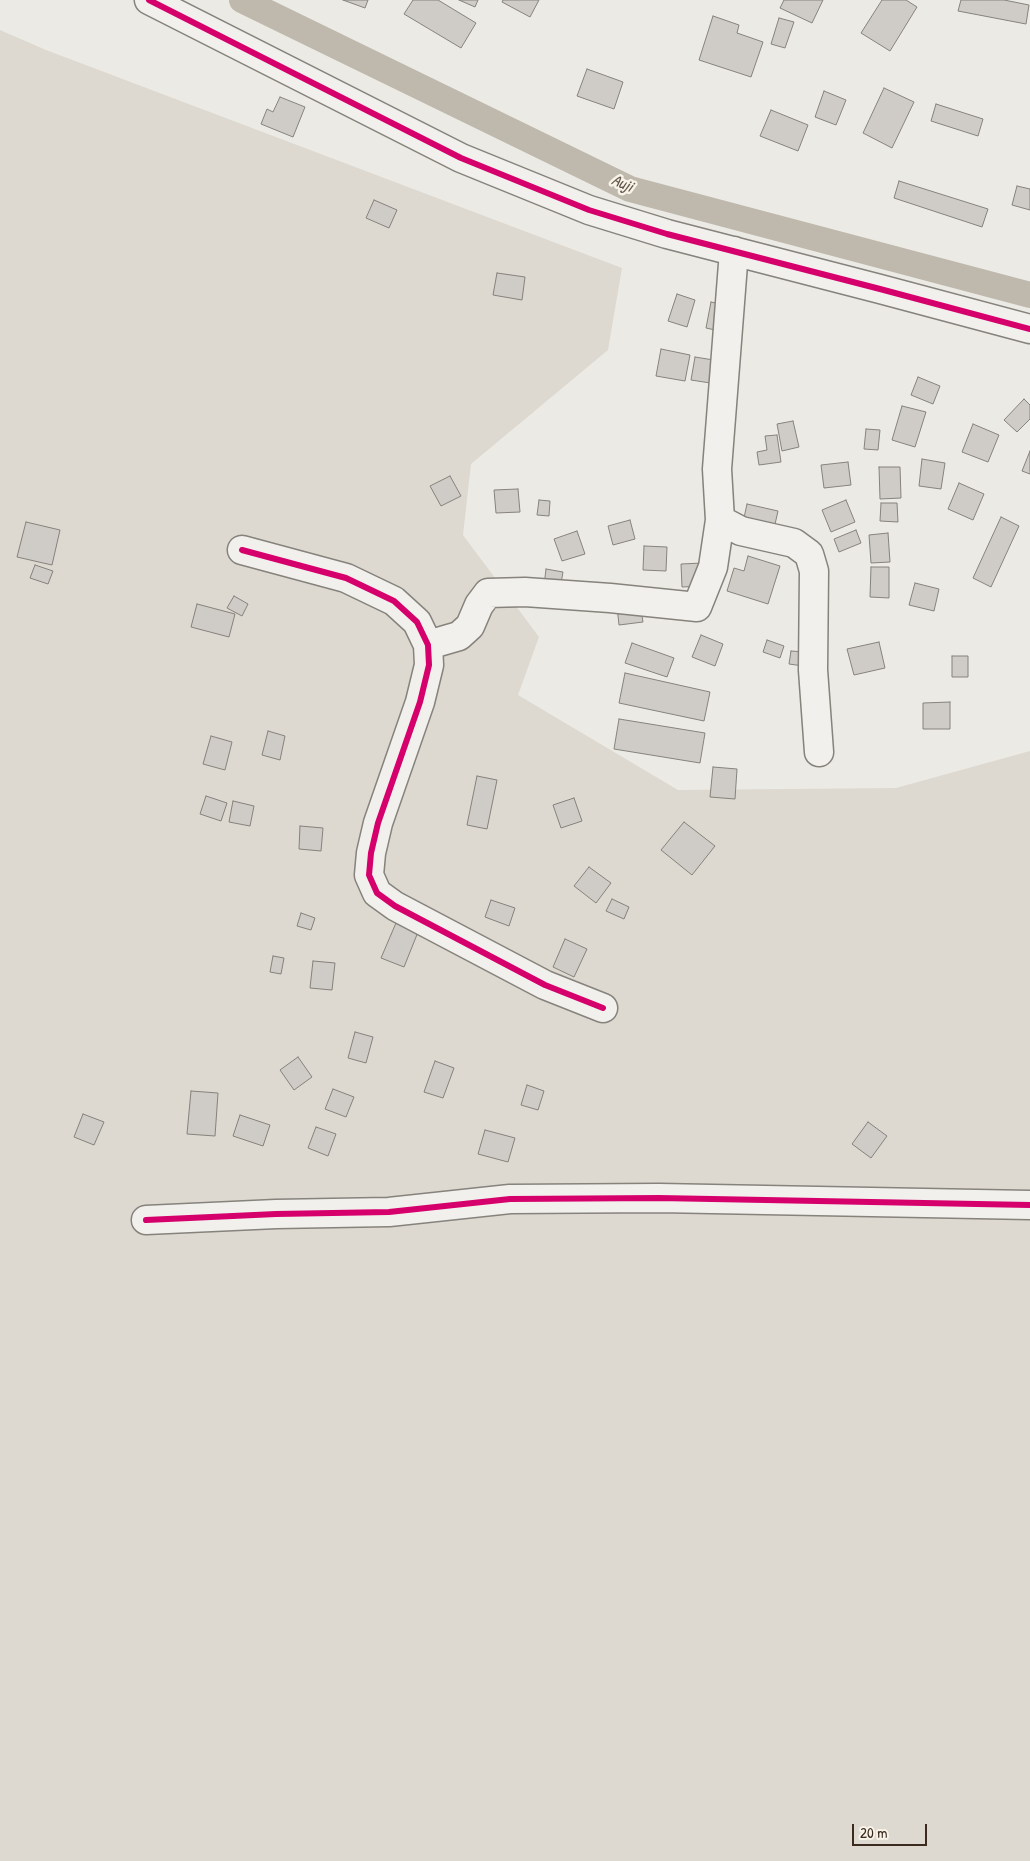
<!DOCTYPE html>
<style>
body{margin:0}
#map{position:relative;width:1030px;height:1861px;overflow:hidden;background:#eceae4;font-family:"Patrick Hand",sans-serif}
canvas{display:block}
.scale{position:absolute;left:852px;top:1824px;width:75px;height:22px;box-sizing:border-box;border:2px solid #3b2a1e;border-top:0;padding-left:6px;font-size:15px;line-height:18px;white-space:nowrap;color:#3b2a1e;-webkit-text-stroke:4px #f7f3e8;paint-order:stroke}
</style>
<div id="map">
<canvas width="1030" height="1861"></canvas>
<div class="scale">20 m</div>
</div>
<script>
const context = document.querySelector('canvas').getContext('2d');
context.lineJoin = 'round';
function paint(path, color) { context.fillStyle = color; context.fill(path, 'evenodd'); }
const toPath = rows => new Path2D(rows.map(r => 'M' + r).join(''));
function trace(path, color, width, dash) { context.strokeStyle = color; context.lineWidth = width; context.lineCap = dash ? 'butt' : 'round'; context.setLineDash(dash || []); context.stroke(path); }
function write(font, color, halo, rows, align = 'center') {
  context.font = font + ' "Patrick Hand",sans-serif'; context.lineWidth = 5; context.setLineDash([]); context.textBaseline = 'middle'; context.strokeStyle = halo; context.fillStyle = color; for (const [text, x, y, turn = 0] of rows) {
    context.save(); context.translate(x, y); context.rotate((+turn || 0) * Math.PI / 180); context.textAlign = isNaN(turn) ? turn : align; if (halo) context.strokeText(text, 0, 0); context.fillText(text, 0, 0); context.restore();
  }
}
const green = toPath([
 [0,30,46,50,622,268,608,350,471,464,463,535,539,637,518,695,678,790,896,788,1030,751,1030,1861,0,1861]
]);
const canal = toPath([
 [242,0,630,189,1030,295]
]);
const building = toPath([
 [343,0,368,0,365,8,343,0],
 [413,0,438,0,476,23,461,48,404,14,413,0],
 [459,0,478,0,475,7,459,0],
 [503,0,539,0,530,17,502,2,503,0],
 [784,0,823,0,812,23,780,8,784,0],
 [882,0,906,0,917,7,890,51,861,33,882,0],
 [961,0,1004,0,1029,5,1026,24,958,11,961,0],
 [713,16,739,25,737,33,763,42,751,77,699,60,713,16],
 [779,18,794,22,785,48,771,44,779,18],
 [587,69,623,82,614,109,577,96,587,69],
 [884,88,914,102,892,148,863,133,884,88],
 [824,91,846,100,836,125,815,117,824,91],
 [280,97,305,107,293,137,261,124,267,109,273,112,280,97],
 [936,104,983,119,978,136,931,121,936,104],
 [771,110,808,125,798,151,760,136,771,110],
 [899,181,988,209,982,227,894,198,899,181],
 [1017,186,1030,189,1030,210,1012,205,1017,186],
 [374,200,397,210,389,228,366,218,374,200],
 [497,273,525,277,522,300,493,295,497,273],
 [677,294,695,300,687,327,668,321,677,294],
 [711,302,729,306,724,332,706,328,711,302],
 [661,349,690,355,685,381,656,376,661,349],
 [695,357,720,361,717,384,691,380,695,357],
 [918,377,940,386,933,404,911,395,918,377],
 [1024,399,1030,405,1030,419,1017,432,1004,420,1024,399],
 [902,406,926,412,915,447,892,440,902,406],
 [793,421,799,447,782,451,777,424,793,421],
 [973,424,999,435,988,462,962,452,973,424],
 [866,429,880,430,878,450,864,449,866,429],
 [777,435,781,462,759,465,757,452,767,450,765,436,777,435],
 [1030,451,1030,474,1022,471,1030,451],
 [922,459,945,463,941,489,919,486,922,459],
 [848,462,851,485,824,488,821,465,848,462],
 [879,467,900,467,901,498,880,499,879,467],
 [450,476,461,496,441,506,430,486,450,476],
 [959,483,984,494,973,520,948,509,959,483],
 [518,489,520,512,496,513,494,490,518,489],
 [539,500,550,501,549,516,537,515,539,500],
 [846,500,855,522,831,532,822,510,846,500],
 [881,503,897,503,898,522,880,521,881,503],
 [747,504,778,511,773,533,742,527,747,504],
 [1001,517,1019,526,991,587,973,578,1001,517],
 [630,520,635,539,613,545,608,526,630,520],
 [26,522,60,530,52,565,17,557,26,522],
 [856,530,861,543,839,552,834,539,856,530],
 [577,531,585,554,562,561,554,539,577,531],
 [888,533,890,562,871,563,869,535,888,533],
 [644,546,667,547,666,571,643,570,644,546],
 [748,556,780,566,768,604,727,591,734,568,744,571,748,556],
 [703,563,703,586,682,587,681,564,703,563],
 [35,565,53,571,48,584,30,578,35,565],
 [871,567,889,567,889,598,870,597,871,567],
 [546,569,563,572,560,589,544,586,546,569],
 [915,583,939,589,934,611,909,605,915,583],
 [234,596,248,604,242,616,227,608,234,596],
 [197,604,235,614,229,637,191,627,197,604],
 [640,604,643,622,619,625,617,607,640,604],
 [701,635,723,644,715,666,692,657,701,635],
 [767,640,784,646,780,658,763,652,767,640],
 [879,642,885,668,854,675,847,649,879,642],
 [632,643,674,658,667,677,625,663,632,643],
 [791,651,805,652,803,666,789,664,791,651],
 [952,656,968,656,968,677,952,677,952,656],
 [625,673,710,692,704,721,619,703,625,673],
 [950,702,950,729,923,729,923,703,950,702],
 [619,719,705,733,700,763,614,749,619,719],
 [268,731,285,736,280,760,262,755,268,731],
 [211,736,232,742,225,770,203,764,211,736],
 [713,767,737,769,735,799,710,797,713,767],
 [477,776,497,780,487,829,467,825,477,776],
 [206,796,227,803,221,821,200,814,206,796],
 [574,798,582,821,561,828,553,805,574,798],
 [233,801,254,806,250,826,229,822,233,801],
 [684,822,715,846,692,875,661,850,684,822],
 [300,826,323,828,321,851,299,849,300,826],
 [589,867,611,883,596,903,574,886,589,867],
 [612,899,629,907,624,919,606,911,612,899],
 [491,900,515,908,509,926,485,917,491,900],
 [301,913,315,918,311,930,297,926,301,913],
 [396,923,418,932,404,967,381,958,396,923],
 [565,939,587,949,574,977,553,967,565,939],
 [273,956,284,958,281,974,270,972,273,956],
 [313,961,335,963,332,990,310,988,313,961],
 [355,1032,373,1037,366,1063,348,1058,355,1032],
 [298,1057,312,1077,294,1090,280,1070,298,1057],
 [435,1061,454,1068,443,1098,424,1092,435,1061],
 [527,1085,544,1091,538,1110,521,1105,527,1085],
 [333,1089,354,1097,346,1117,325,1109,333,1089],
 [191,1091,218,1093,215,1136,187,1134,191,1091],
 [83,1114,104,1122,94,1145,74,1137,83,1114],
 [240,1115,270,1125,263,1146,233,1136,240,1115],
 [868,1122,887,1136,871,1158,852,1144,868,1122],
 [316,1127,336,1134,328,1156,308,1148,316,1127],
 [485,1130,515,1138,508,1162,478,1154,485,1130]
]);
const minor = toPath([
 [149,0,461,158,589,210,667,234,880,289,1030,329],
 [720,520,741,531,794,543,809,554,814,571,813,670,819,752],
 [242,550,346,578,394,601,417,622,428,645,429,665,420,702,378,823,371,853,369,875,377,893,395,906,545,985,603,1008],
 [428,645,459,636,470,626,479,605,488,593,525,592,610,598,697,607,713,567,720,520,717,469,734,251],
 [146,1220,276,1214,389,1212,510,1199,659,1198,1030,1205]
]);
const cycleway = toPath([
 [149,0,461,158,589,210,667,234,880,289,1030,329],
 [242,550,346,578,394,601,417,622,428,645,429,665,420,702,378,823,371,853,369,875,377,893,395,906,545,985,603,1008],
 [146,1220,276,1214,389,1212,510,1199,659,1198,1030,1205]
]);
const waterNames = [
 ["Auji",622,184,23]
];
paint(green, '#ddd9d0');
trace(canal, '#beb8ad', 26);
paint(building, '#cfccc7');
trace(building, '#86827c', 1);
trace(minor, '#86827c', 31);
trace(minor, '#f1f0ec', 28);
trace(cycleway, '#d6006c', 6);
write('italic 16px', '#625448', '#f7f3e8', waterNames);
</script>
